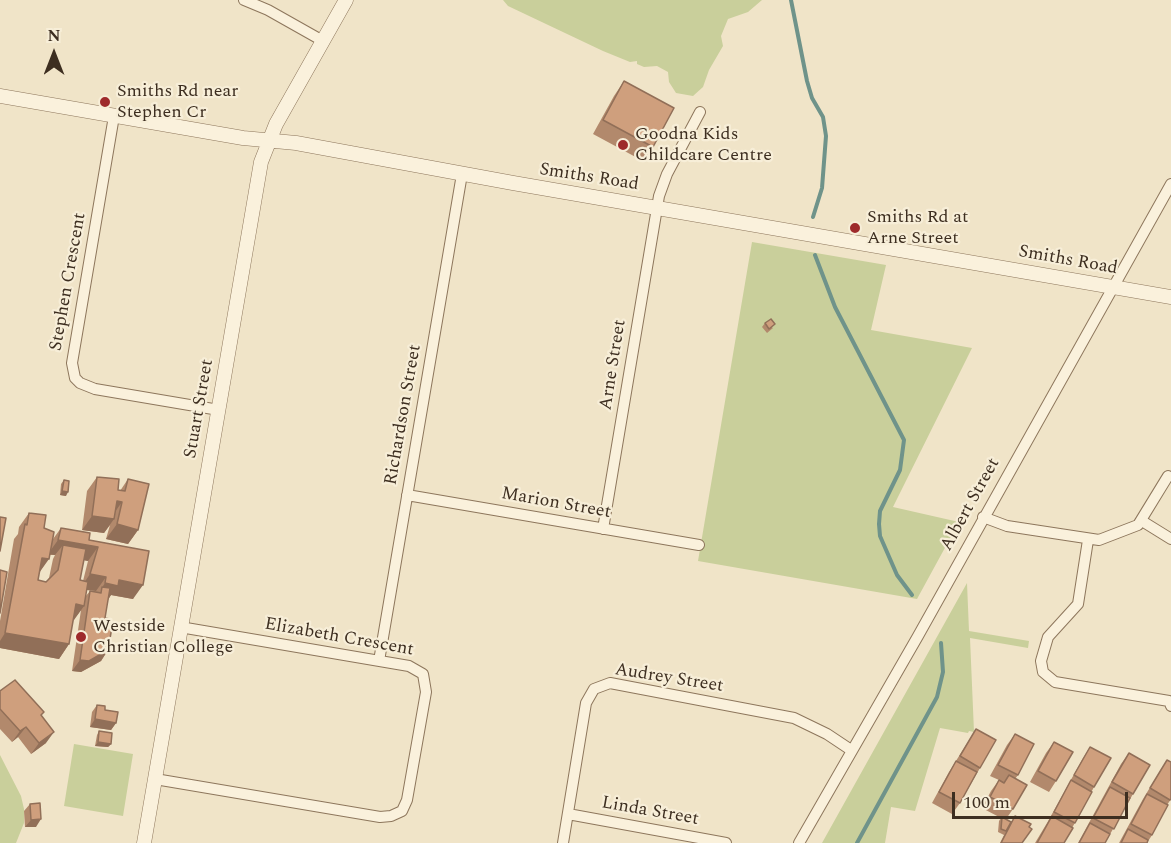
<!DOCTYPE html>
<style>
body{margin:0}
#map{position:relative;width:1171px;height:843px;overflow:hidden;background:#f0e4c8;font-family:Spectral,serif}
canvas{display:block}
.north{position:absolute;left:24px;top:24px;width:60px;height:60px;-webkit-text-stroke:4px #f7eed8;paint-order:stroke;rotate:0deg;font-size:16px;font-weight:700;line-height:24px;text-align:center;color:#3d2e20}
.north::after{content:'';display:block;margin:auto;width:21px;height:27px;background:#3d2e20;clip-path:polygon(50% 0,100% 100%,50% 72%,0 100%)}
.scale{position:absolute;left:952px;top:792px;width:176px;height:27px;box-sizing:border-box;border:3px solid #3d2e20;border-top:0;padding-left:8px;font-size:18px;line-height:21px;white-space:nowrap;color:#3d2e20;-webkit-text-stroke:4px #f7eed8;paint-order:stroke}
</style>
<div id="map">
<canvas width="1171" height="843"></canvas>
<div class="north">N</div>
<div class="scale">100 m</div>
</div>
<script>
const context = document.querySelector('canvas').getContext('2d');
context.lineJoin = 'round';
function paint(path, color) { context.fillStyle = color; context.fill(path, 'evenodd'); }
const toPath = rows => new Path2D(rows.map(r => 'M' + r).join(''));
function trace(path, color, width, dash) { context.strokeStyle = color; context.lineWidth = width; context.lineCap = dash ? 'butt' : 'round'; context.setLineDash(dash || []); context.stroke(path); }
function write(font, color, halo, rows, align = 'center') {
  context.font = font + ' Spectral,serif'; context.lineWidth = 4.5; context.setLineDash([]); context.textBaseline = 'middle'; context.strokeStyle = halo; context.fillStyle = color; for (const [text, x, y, turn = 0] of rows) {
    context.save(); context.translate(x, y); context.rotate((+turn || 0) * Math.PI / 180); context.textAlign = isNaN(turn) ? turn : align; if (halo) context.strokeText(text, 0, 0); context.fillText(text, 0, 0); context.restore();
  }
}
const green = toPath([
 [503,0,762,0,748,12,728,19,721,36,723,46,709,70,703,87,693,96,676,93,669,82,668,72,657,66,644,67,637,64,637,61,630,62,603,51,508,6],
 [752,242,886,265,871,330,972,348,893,507,959,522,917,599,698,561],
 [967,583,969,631,1029,641,1028,648,970,638,974,732,969,731,968,733,940,728,915,811,891,807,885,843,822,843],
 [74,744,133,754,123,816,64,806],
 [0,755,21,796,24,809,24,823,16,843,0,843]
]);
const stream = toPath([
 [791,0,807,81,812,98,823,117,826,136,822,188,813,217],
 [815,255,835,307,904,440,900,470,880,511,879,524,880,536,897,575,912,595],
 [857,843,937,697,943,672,941,643]
]);
const minor = toPath([
 [244,0,268,10,323,41],
 [114,116,72,363,75,378,80,383,95,389,219,410],
 [407,495,699,545],
 [983,517,1007,526,1099,540,1138,525,1168,476],
 [1142,521,1171,539],
 [603,529,659,196,667,174,700,112],
 [1088,540,1078,604,1048,637,1041,661,1043,672,1055,682,1169,701,1171,706],
 [379,661,462,174],
 [155,779,380,817,391,816,402,811,407,800,426,692,423,674,409,666,180,627],
 [568,814,726,843],
 [563,843,586,703,594,689,610,683,794,718,827,734,851,750],
 [799,843,918,636,1171,184]
]);
const tertiary = toPath([
 [0,96,243,138,296,143,513,183,1171,297],
 [144,843,261,162,276,124,346,0]
]);
const wall = toPath([
 [624,81,653,147,643,161,593,134,614,96],
 [765,323,773,328,767,333,762,327],
 [97,477,120,491,128,479,138,530,128,544,106,539,110,525,104,533,82,530,87,491],
 [64,480,66,496,60,495,61,484],
 [29,513,53,539,61,528,89,540,149,551,133,599,111,595,108,599,105,618,108,627,108,650,101,661,81,672,72,671,81,610,73,620,69,644,59,659,0,648,0,621,14,539,18,534,19,527],
 [50,555,55,555,53,559,49,578,46,582,38,580,39,573],
 [84,560,88,561,83,581,80,580],
 [86,590,96,591,90,591,85,597],
 [0,691,42,716,46,743,31,754,18,737,12,742,0,729],
 [97,705,105,710,116,723,111,730,90,727,92,712],
 [976,729,980,768,960,803,952,814,932,803,949,772],
 [99,731,111,744,108,747,95,746,97,735],
 [1015,734,1018,775,1015,779,1013,809,1006,819,1011,822,1015,816,1022,843,1000,843,1004,835,998,832,999,821,1001,818,982,808,991,791,999,780,990,776,1007,745],
 [1054,742,1056,781,1049,792,1030,782,1046,753],
 [1090,747,1094,787,1064,843,1035,843,1047,823,1083,758],
 [1129,753,1133,794,1105,843,1078,843,1121,764],
 [1167,760,1171,799,1167,805,1152,835,1147,843,1119,843,1143,799,1160,771],
 [30,804,36,827,25,827,24,811]
]);
const shadedWall = toPath([
 [62,491,68,492,66,496,60,495],
 [117,501,122,502,112,516],
 [92,516,114,519,104,533,82,530],
 [117,524,138,530,128,544,106,539],
 [58,540,98,547,88,561,61,556,63,545,55,555,48,554],
 [42,558,49,559,39,573],
 [90,574,106,577,96,591,80,589],
 [119,580,143,585,133,599,111,595,108,600,101,593,101,589,105,583],
 [76,604,84,606,74,620,66,619],
 [5,633,69,644,59,659,0,648,0,641],
 [108,650,101,661,81,672,72,671,80,660],
 [95,719,116,723,111,730,90,727],
 [26,727,18,737,12,742,20,731],
 [54,732,46,743,31,754,39,743],
 [98,742,111,744,108,747,95,746],
 [41,819,36,827,25,827,31,820]
]);
const building = toPath([
 [624,81,674,108,653,147,603,120,624,81],
 [771,319,775,324,769,329,765,323,771,319],
 [97,477,119,479,118,490,125,491,128,479,149,484,138,530,117,524,122,502,117,501,114,519,92,516,97,477],
 [64,480,69,481,68,492,62,491,64,480],
 [29,513,46,515,44,528,54,532,49,559,42,558,38,580,46,582,58,570,63,545,86,549,80,580,88,582,84,606,76,604,69,644,5,633,25,524,27,525,29,513],
 [0,517,6,518,0,551,0,517],
 [61,528,90,533,89,540,149,551,143,585,119,580,118,586,105,583,106,577,90,574,98,547,58,540,61,528],
 [0,570,7,572,0,613,0,570],
 [102,587,110,588,105,618,110,619,108,627,112,627,108,650,89,661,80,660,90,591,101,593,102,587],
 [15,680,44,712,41,715,54,732,39,743,26,727,20,731,0,709,0,691,15,680],
 [97,705,105,706,105,710,118,712,116,723,95,719,97,705],
 [976,729,996,740,980,768,960,756,976,729],
 [99,731,112,733,111,744,98,742,99,731],
 [1015,734,1034,744,1018,775,998,765,1015,734],
 [1054,742,1073,752,1056,781,1038,771,1054,742],
 [1090,747,1111,758,1094,787,1074,775,1090,747],
 [1129,753,1150,765,1133,794,1112,782,1129,753],
 [1167,760,1171,762,1171,799,1170,800,1150,788,1167,760],
 [956,761,977,772,960,803,939,792,956,761],
 [1009,775,1027,785,1013,809,990,797,999,780,1004,783,1009,775],
 [1071,780,1092,792,1075,823,1054,812,1071,780],
 [1110,787,1130,798,1114,829,1093,818,1110,787],
 [1147,794,1168,805,1152,835,1131,824,1147,794],
 [40,803,41,819,31,820,30,804,40,803],
 [1015,816,1031,824,1029,827,1032,829,1022,843,1001,843,1015,816],
 [1052,816,1073,828,1064,843,1037,843,1052,816],
 [1002,817,1011,822,1006,831,1001,829,1002,817],
 [1090,823,1110,834,1105,843,1079,843,1090,823],
 [1128,829,1148,840,1147,843,1121,843,1128,829]
]);
const markers = [
 [105,102,6,"#9e2a2b"],
 [623,145,6,"#9e2a2b"],
 [855,228,6,"#9e2a2b"],
 [81,637,6,"#9e2a2b"]
];
const poiNames = [
 ["Smiths Rd near",117,92],
 ["Stephen Cr",117,113],
 ["Goodna Kids",635,135],
 ["Childcare Centre",635,156],
 ["Smiths Rd at",867,218],
 ["Arne Street",867,239],
 ["Westside",93,627],
 ["Christian College",93,648]
];
const streetNames = [
 ["Smiths Road",589,178,9],
 ["Smiths Road",1068,261,10],
 ["Stephen Crescent",69,282,-80],
 ["Arne Street",614,365,-81],
 ["Stuart Street",200,409,-80],
 ["Richardson Street",404,415,-80],
 ["Marion Street",556,504,10],
 ["Albert Street",971,505,-61],
 ["Elizabeth Crescent",339,638,10],
 ["Audrey Street",669,679,9],
 ["Linda Street",650,812,10]
];
paint(green, '#c9cf9b');
trace(stream, '#6f938a', 4);
trace(minor, '#8d765c', 12);
trace(tertiary, '#8d765c', 15);
trace(minor, '#faf1dc', 10);
trace(tertiary, '#faf1dc', 14);
paint(wall, '#b2896c');
paint(shadedWall, '#916f58');
paint(building, '#cf9f7d');
trace(building, '#916f58', 1.5);
for (const [x, y, r, color] of markers) { const dot = new Path2D(); dot.arc(x, y, r, 0, 2 * Math.PI); context.fillStyle = color; context.fill(dot); trace(dot, '#f7eed8', 2); }
write('18px', '#3d2e20', '#f7eed8', poiNames, 'left');
write('18px', '#3d2e20', '#f7eed8', streetNames);
</script>
